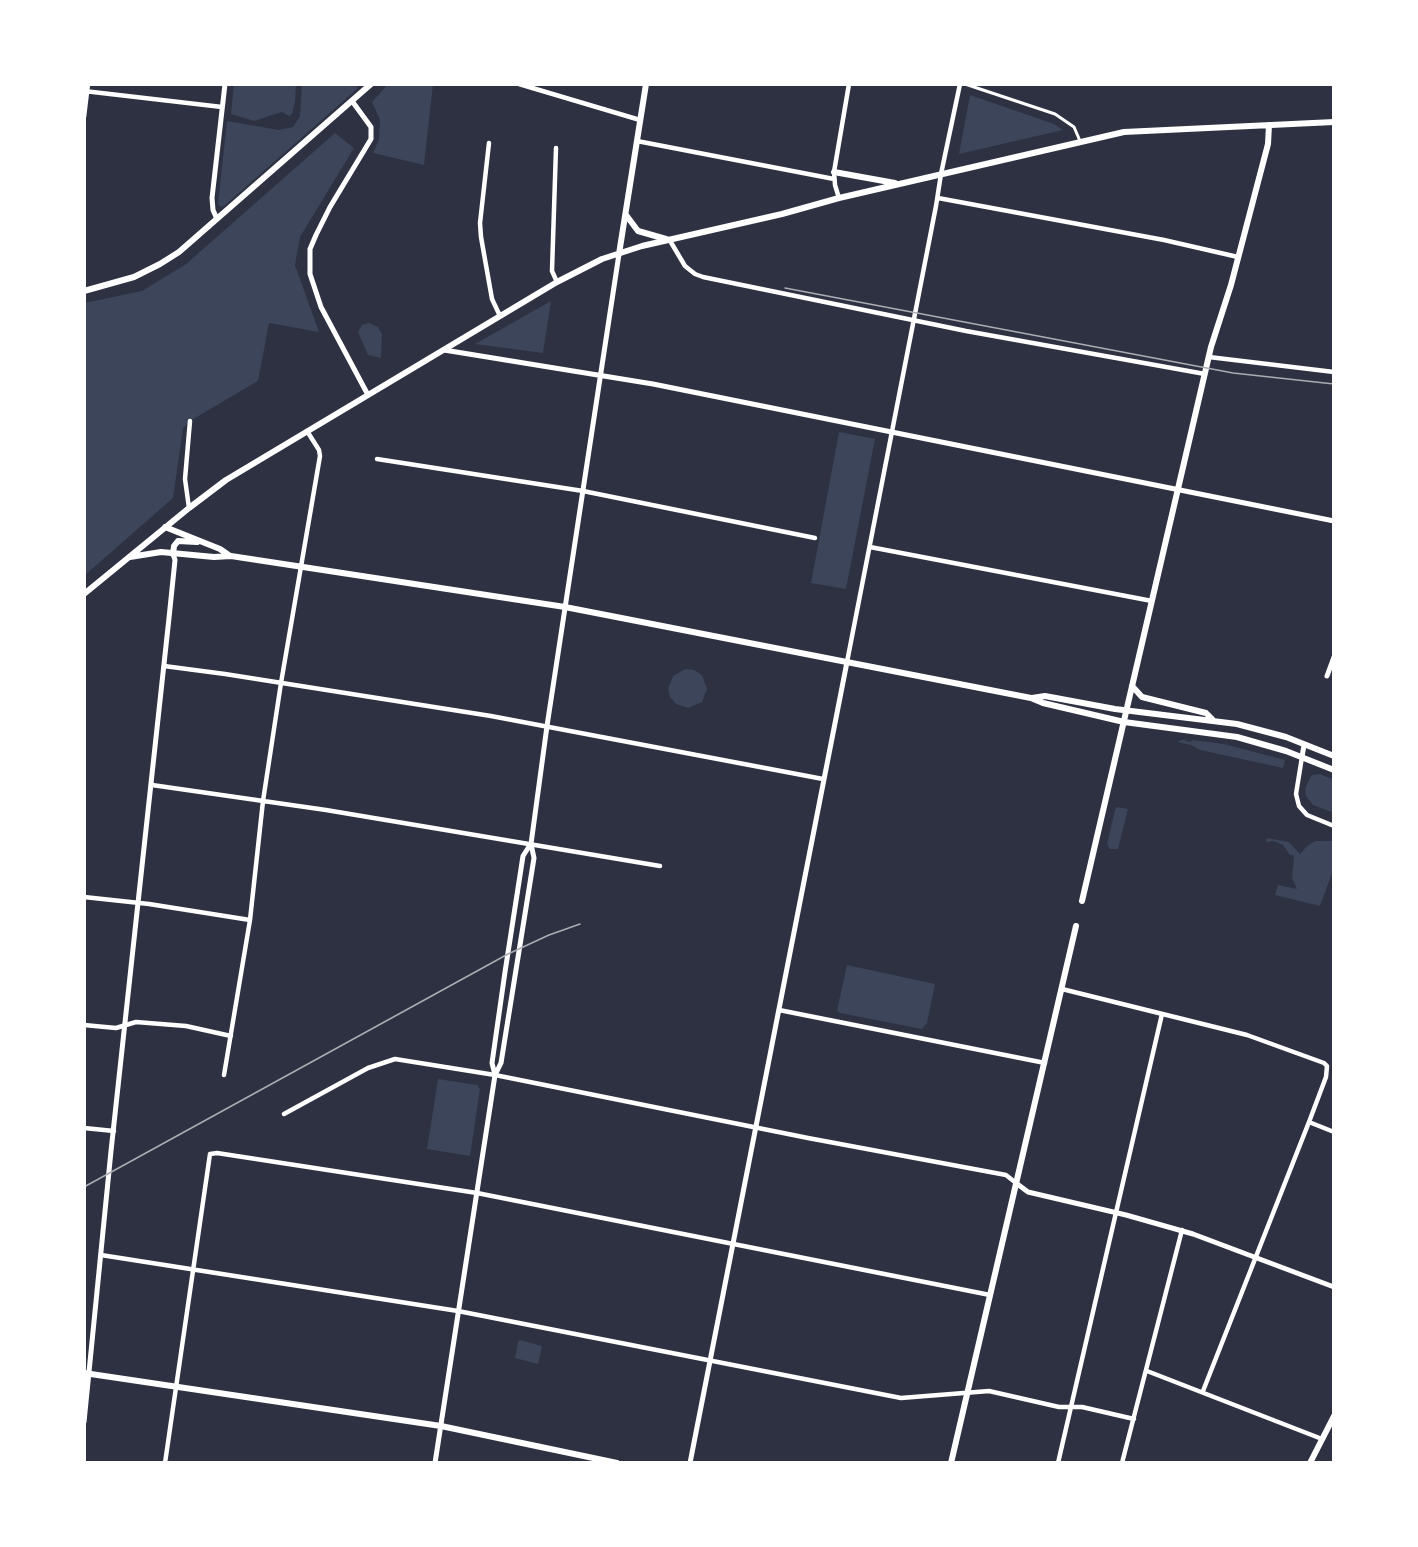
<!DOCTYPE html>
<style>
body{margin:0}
#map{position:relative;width:1418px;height:1547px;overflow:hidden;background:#2d3142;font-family:"Asap Condensed",sans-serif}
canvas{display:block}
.frame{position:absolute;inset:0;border:86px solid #fff;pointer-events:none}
</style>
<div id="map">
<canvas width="1418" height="1547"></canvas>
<div class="frame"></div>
</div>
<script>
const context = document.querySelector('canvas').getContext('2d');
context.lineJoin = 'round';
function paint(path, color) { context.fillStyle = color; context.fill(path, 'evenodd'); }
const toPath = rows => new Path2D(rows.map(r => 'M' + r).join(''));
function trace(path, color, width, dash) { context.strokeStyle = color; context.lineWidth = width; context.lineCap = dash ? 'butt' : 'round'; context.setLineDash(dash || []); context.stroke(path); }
const green = toPath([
 [234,84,296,84,295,102,292,114,289,116,282,112,254,121,231,114],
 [302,84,359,84,357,89,224,206,221,207,218,204,227,121,279,130,293,127,300,116],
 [388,84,433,84,424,165,373,153,379,139,380,120,372,102],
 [970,95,1054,124,1063,130,959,154],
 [335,133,354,148,300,237,295,265,319,332,269,323,258,381,190,421,183,428,173,498,84,576,84,303,142,291,186,264],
 [551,301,543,353,475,344],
 [369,323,378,327,382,334,381,358,368,355,358,332,362,325],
 [839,432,875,439,846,589,811,583],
 [685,669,694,670,702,675,707,689,702,702,688,708,676,704,670,697,668,689,673,676],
 [1184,739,1186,741,1191,742,1192,740,1224,744,1285,760,1283,768,1200,750,1191,745,1177,742],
 [1320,774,1334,780,1334,813,1313,805,1306,796,1305,789,1309,780,1312,775],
 [1117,807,1128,809,1118,849,1110,849,1107,844,1115,810],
 [1267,838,1289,842,1300,854,1307,846,1315,841,1334,841,1334,868,1320,906,1275,895,1278,885,1297,889,1292,878,1294,857,1293,855,1290,855,1283,845,1274,841,1266,842],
 [847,965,935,984,927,1023,922,1029,840,1013,837,1010],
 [438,1079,477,1085,480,1089,470,1156,427,1149],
 [520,1340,542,1346,538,1364,515,1358,518,1342]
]);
const pedestrian = toPath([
 [965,84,1055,114,1074,127,1080,141]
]);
const minor = toPath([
 [519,84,640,120],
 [84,91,222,107],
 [84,117,88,84],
 [637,141,834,179],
 [489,143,480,223,481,237,492,299,500,316],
 [556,148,552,271,557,282],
 [839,198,835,185,834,172,849,84],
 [938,198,1164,240,1238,257],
 [669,239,685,266,695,274,703,277,966,331,1205,374],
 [1209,357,1334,372],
 [377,459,583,491,815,538],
 [189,508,185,479,190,421],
 [870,547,1152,601],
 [847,662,936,206,941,174,960,84],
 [164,666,225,674,491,716,823,779],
 [1302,757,1296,794,1299,806,1307,815,1334,826],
 [152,785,326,810,660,866],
 [84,897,149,904,250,920],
 [1062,989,1247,1035,1324,1063,1327,1066,1326,1077,1309,1122,1203,1391],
 [779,1010,1045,1063],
 [84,1025,116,1028,136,1022,186,1026,231,1036],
 [224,1075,250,920,263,801,281,683,320,456,319,450,307,431],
 [284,1114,368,1068,395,1059,495,1075,808,1138,1006,1175,1016,1183],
 [1309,1122,1334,1132],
 [84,1128,114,1131],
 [101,1255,458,1311,901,1398,989,1391,1059,1407,1082,1407,1134,1419],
 [1147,1371,1322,1439],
 [165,1463,210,1154,217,1153,477,1193,990,1295],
 [1058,1463,1162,1014],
 [1122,1463,1182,1230]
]);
const tertiary = toPath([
 [352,101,371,127,371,139,330,207,316,235,310,249,310,274,321,307,368,395],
 [217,219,213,210,212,198,225,84],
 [444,350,653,384,1334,521],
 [1327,676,1334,657],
 [1302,757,1304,745],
 [495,1075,492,1063,505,972,523,856,530,845],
 [1016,1183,1028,1192,1126,1215,1193,1234,1334,1287],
 [84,1422,111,1151,169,618,175,560,173,554],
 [435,1463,495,1075,501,1063,534,858,531,844,547,726,619,254],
 [690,1463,847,662]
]);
const secondary = toPath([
 [834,172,895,183],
 [626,215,638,231,666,239],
 [619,254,646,84],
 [84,291,134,277,160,264,179,252,371,84],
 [165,527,220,549,230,556],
 [173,554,174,546,178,541,197,542],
 [130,557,161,552,214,557,231,556,565,607,1031,698,1043,703,1124,722,1237,737,1286,751,1334,770],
 [84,594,189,508,226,480,557,282,602,259,642,246,782,214,839,198,1124,132,1334,122],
 [1132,686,1142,697,1206,713,1212,719],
 [1032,698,1045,696,1115,709,1237,724,1286,737,1334,756],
 [1082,901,1211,347,1231,285,1268,144,1269,125],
 [84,1373,441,1426,617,1463],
 [951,1463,1076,926],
 [1310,1463,1334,1416]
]);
const tram = toPath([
 [785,288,1233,373,1334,384],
 [84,1187,508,954,549,935,580,924]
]);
paint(green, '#3c4559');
trace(pedestrian, '#fff', 3);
trace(minor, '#fff', 4.5);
trace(tertiary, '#fff', 5);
trace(secondary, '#fff', 6);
trace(tram, '#abadb3', 1.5);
</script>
